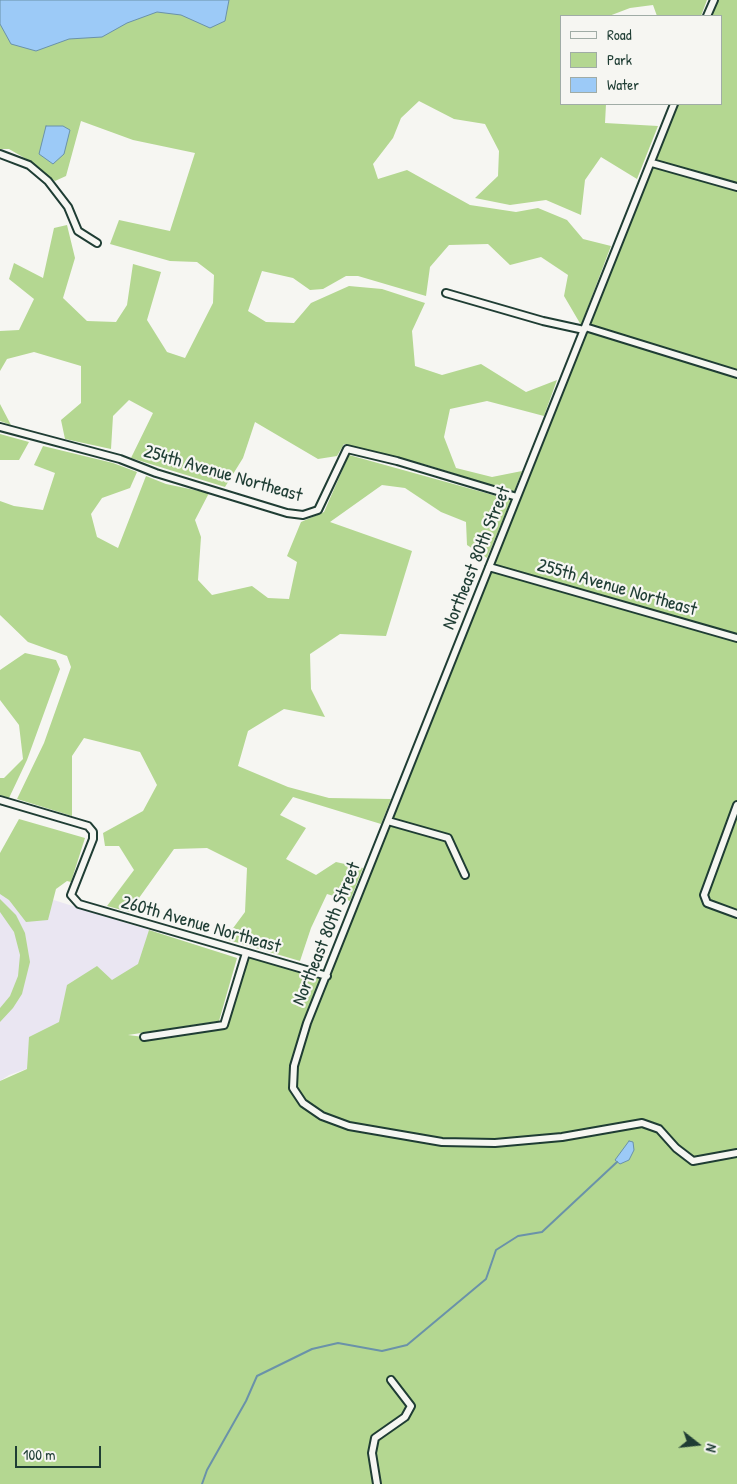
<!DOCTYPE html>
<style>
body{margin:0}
#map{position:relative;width:737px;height:1484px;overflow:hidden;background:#f6f6f2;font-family:"Patrick Hand",sans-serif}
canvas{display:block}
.legend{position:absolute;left:560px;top:15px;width:162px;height:90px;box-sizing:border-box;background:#f6f6f2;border:1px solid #a0aca6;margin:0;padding:6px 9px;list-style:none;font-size:15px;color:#1f3d34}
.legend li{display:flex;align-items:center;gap:10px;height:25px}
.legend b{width:25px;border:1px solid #a0aca6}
.north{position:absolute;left:672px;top:1419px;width:50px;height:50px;-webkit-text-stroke:4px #f6f6f2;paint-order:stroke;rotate:106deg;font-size:14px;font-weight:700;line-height:20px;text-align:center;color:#1f3d34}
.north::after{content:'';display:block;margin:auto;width:18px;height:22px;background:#1f3d34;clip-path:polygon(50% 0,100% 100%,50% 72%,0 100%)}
.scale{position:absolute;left:15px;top:1446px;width:86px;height:22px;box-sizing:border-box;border:2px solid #1f3d34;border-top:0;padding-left:6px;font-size:15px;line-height:18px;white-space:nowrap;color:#1f3d34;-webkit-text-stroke:4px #f6f6f2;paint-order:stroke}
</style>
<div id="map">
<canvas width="737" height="1484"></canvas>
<ul class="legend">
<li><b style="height:6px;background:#f6f6f2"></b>Road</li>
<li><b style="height:14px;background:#b4d791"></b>Park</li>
<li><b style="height:14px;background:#9ccaf7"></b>Water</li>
</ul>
<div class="north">N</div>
<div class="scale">100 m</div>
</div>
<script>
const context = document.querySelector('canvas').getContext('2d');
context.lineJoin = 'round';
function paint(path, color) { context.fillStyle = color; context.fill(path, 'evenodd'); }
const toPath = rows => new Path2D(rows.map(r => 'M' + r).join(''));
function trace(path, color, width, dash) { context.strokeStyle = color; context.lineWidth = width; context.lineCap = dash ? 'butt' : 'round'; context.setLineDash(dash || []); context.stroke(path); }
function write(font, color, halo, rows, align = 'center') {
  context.font = font + ' "Patrick Hand",sans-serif'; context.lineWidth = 4.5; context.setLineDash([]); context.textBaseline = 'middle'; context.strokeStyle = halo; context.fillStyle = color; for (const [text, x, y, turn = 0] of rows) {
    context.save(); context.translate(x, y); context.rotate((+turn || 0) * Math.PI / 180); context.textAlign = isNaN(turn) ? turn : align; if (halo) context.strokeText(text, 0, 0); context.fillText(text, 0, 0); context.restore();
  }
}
const built = toPath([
 [0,883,237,958,219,1021,125,1035,9,1075,0,1081]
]);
const green = toPath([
 [0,0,707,0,701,16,657,16,653,5,630,8,609,16,561,16,561,104,606,104,605,123,658,126,637,179,601,157,585,180,581,215,546,200,510,205,475,198,498,176,499,151,485,124,454,119,419,101,401,118,393,138,373,164,378,179,407,170,470,205,516,212,538,208,567,220,583,239,611,246,581,325,564,296,568,275,541,257,510,265,488,244,449,245,430,267,426,296,358,276,346,276,323,289,310,290,293,278,262,271,248,311,266,322,294,323,311,303,349,286,382,289,425,303,412,331,415,366,442,375,481,364,526,392,557,380,544,416,487,401,450,409,444,437,456,468,492,477,522,471,514,492,427,465,344,444,337,456,318,459,255,422,243,458,225,487,131,458,153,413,129,400,113,416,111,449,65,439,61,420,81,403,81,366,34,352,7,359,0,371,0,331,19,330,34,299,9,279,14,263,43,278,54,228,67,225,75,258,63,298,87,321,116,322,127,305,133,264,161,272,147,320,167,352,185,358,213,303,214,275,197,262,170,261,110,244,119,220,170,231,195,153,133,140,81,121,66,176,55,181,28,160,9,149,0,149],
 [714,0,737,0,737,1484,0,1484,0,1081,27,1069,29,1037,59,1022,67,985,97,966,112,980,138,964,149,930,237,958,219,1021,128,1035,144,1037,224,1025,246,953,326,976,674,104,721,104,721,16,707,16],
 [0,404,11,425,0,421],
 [0,434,29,442,19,460,0,460],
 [43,446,113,463,137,472,130,488,102,498,91,514,97,537,118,548,146,476,166,484,209,493,195,520,201,537,198,580,212,595,252,586,268,598,289,599,297,562,287,556,301,522,324,512,349,455,511,500,487,558,467,545,466,522,441,512,405,488,382,485,330,522,412,551,386,636,340,634,310,654,311,689,325,717,284,709,248,731,238,766,288,787,329,798,391,799,381,824,293,797,280,815,306,828,286,859,316,875,336,862,363,868,350,901,327,894,311,928,300,961,225,939,245,912,247,868,207,848,174,849,129,912,107,906,134,870,119,846,105,846,103,833,143,811,157,785,140,752,84,738,72,756,72,816,17,799,44,743,71,667,67,656,28,642,0,615,0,501,14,506,43,510,55,473,34,465],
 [25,653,56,660,60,669,27,760,9,798,0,795,0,778,4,778,23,759,19,725,0,700,0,670],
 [19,819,85,838,71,882,67,881,56,889,48,920,26,922,9,900,0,894,0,853],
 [0,899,16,915,25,933,30,962,22,994,13,1008,0,1022,0,1008,10,996,18,976,20,955,14,932,0,912]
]);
const water = toPath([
 [0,0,229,0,225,21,210,28,181,15,157,12,127,23,102,37,69,39,36,51,11,44,0,24,0,0],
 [46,126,63,126,70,130,64,154,53,164,39,154,46,126],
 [629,1141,633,1142,634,1150,629,1160,620,1164,615,1160,629,1141]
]);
const stream = toPath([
 [202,1484,207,1470,246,1401,257,1376,312,1349,338,1343,382,1351,407,1345,486,1279,496,1250,518,1236,542,1232,617,1162]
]);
const street = toPath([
 [707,16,714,0],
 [674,104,307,1023,294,1066,293,1088,303,1103,322,1116,349,1126,442,1142,495,1143,562,1137,642,1123,659,1129,676,1148,693,1161,737,1153],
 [0,154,29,165,48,181,68,207,78,231,97,243],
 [652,163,737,187],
 [446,293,543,321,584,330],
 [585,327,737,374],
 [0,427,120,459,156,473,287,513,303,515,318,510,347,449,397,461,517,497],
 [489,567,737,638],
 [0,800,88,826,93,832,93,839,71,895,79,904,327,976],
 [737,805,704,895,707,903,737,914],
 [388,821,448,838,465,875],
 [144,1037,224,1025,246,953],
 [377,1484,372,1453,375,1438,405,1417,411,1406,391,1380]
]);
const streetNames = [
 ["254th Avenue Northeast",223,474,16],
 ["Northeast 80th Street",477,558,-68],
 ["255th Avenue Northeast",617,588,16],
 ["260th Avenue Northeast",201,925,16],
 ["Northeast 80th Street",327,934,-68]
];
paint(built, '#eae6f2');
paint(green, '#b4d791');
paint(water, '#9ccaf7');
trace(water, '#6a92a9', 1);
trace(stream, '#6a92a9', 2);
trace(street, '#1f3d34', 10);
trace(street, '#f6f6f2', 6);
write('19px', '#1f3d34', '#f6f6f2', streetNames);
</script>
